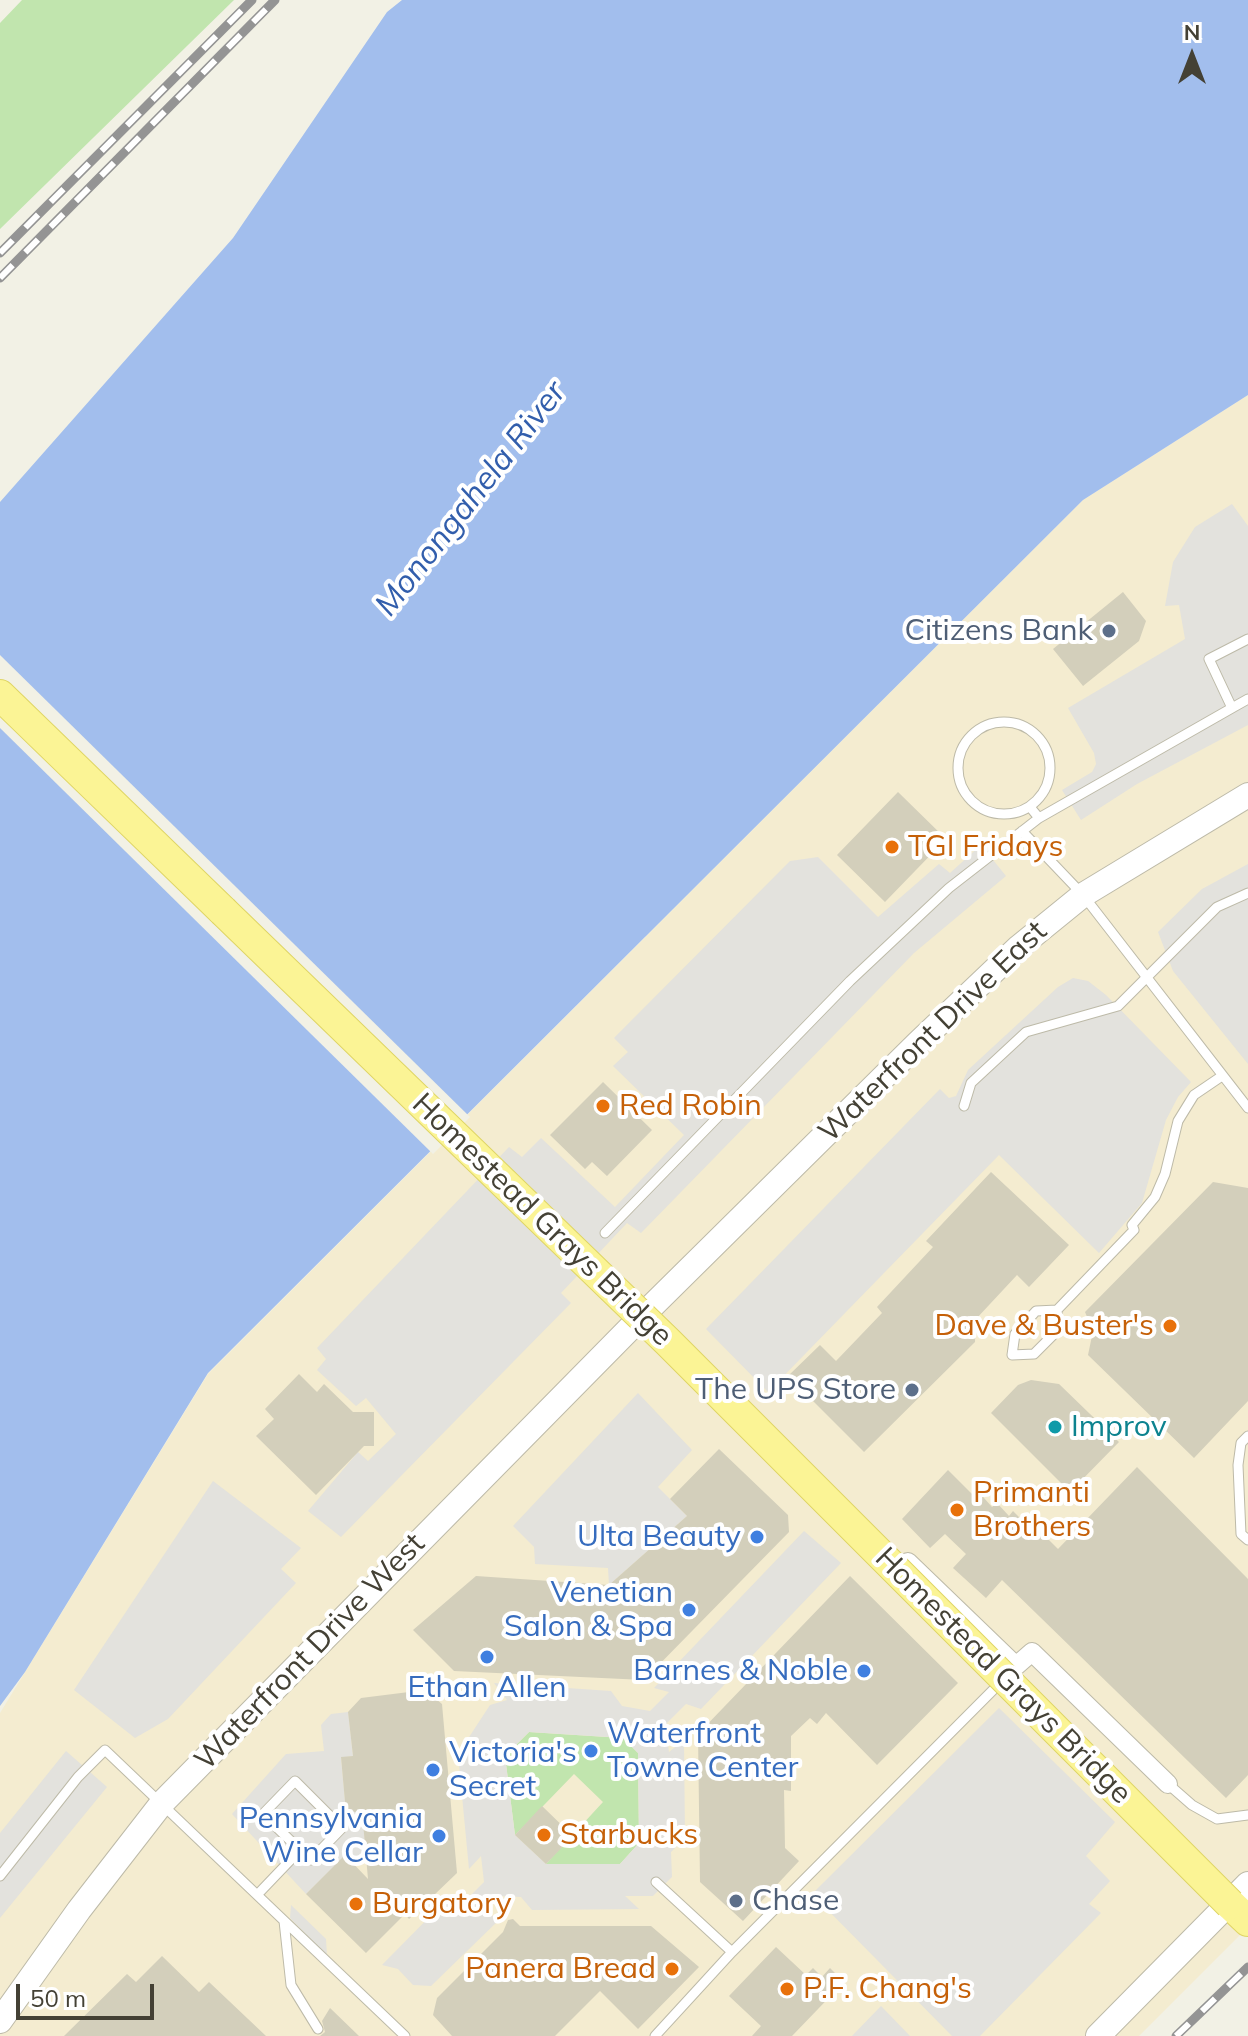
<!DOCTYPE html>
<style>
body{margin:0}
#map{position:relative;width:1248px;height:2036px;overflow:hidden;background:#f2f1e5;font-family:Mulish,sans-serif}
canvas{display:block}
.north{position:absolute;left:1152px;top:16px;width:80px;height:80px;-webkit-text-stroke:6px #fff;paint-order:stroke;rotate:0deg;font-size:22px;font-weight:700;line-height:32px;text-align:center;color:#444135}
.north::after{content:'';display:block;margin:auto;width:28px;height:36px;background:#444135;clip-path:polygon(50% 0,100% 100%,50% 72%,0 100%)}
.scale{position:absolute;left:16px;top:1984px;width:138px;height:36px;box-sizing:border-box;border:4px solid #444135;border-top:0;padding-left:10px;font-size:24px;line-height:28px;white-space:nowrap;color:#444135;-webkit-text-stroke:6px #fff;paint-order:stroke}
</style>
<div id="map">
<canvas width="1248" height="2036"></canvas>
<div class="north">N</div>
<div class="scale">50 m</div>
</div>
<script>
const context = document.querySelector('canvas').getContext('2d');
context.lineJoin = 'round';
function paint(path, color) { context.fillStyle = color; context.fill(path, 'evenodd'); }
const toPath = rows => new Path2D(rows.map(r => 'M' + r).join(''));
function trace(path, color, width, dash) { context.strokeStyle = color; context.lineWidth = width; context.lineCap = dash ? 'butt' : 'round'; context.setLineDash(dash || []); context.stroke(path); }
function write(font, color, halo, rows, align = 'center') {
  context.font = font + ' Mulish,sans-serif'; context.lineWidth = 8; context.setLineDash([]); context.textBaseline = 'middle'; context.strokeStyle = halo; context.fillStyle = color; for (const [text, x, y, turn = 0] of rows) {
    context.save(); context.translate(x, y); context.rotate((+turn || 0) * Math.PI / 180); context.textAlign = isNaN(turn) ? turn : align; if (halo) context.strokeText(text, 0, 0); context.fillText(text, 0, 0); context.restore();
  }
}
const commercial = toPath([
 [1248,395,1248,1927,1139,2036,0,2036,0,1713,208,1374,1083,500]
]);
const green = toPath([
 [22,0,234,0,0,229,0,23],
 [529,1732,623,1738,638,1753,639,1843,620,1864,546,1864,603,1802,574,1774,515,1835,505,1756]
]);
const parking = toPath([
 [1232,504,1248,526,1248,725,1137,784,1081,820,1062,790,1092,772,1096,764,1094,753,1068,708,1185,639,1179,605,1165,606,1173,562,1195,527],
 [981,845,1006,876,914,953,641,1233,627,1223,561,1293,571,1303,341,1537,308,1511,358,1452,368,1461,396,1434,366,1398,356,1406,317,1370,326,1359,317,1348,509,1147,522,1157,541,1138,615,1207,684,1135,613,1066,628,1052,614,1038,790,861,818,857,878,917,939,864,950,873],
 [1248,864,1248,1064,1173,971,1158,932,1202,889],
 [1073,978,1088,981,1106,995,1191,1082,1178,1097,1166,1120,1142,1203,1099,1253,999,1155,768,1392,706,1329,940,1089,949,1098,956,1096,968,1070,1058,987],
 [638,1393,692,1450,658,1487,687,1516,609,1585,608,1568,535,1564,534,1547,513,1526],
 [213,1481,301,1548,281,1569,296,1583,168,1719,135,1738,74,1690],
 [804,1531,841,1563,701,1709,686,1704,665,1725,669,1752,684,1740,685,1838,671,1852,672,1877,653,1896,625,1896,639,1909,532,1910,521,1897,499,1896,482,1913,501,1918,431,1986,413,1985,398,1969,382,1965,451,1895,467,1899,484,1882,481,1856,469,1869,458,1754,490,1705,507,1700,494,1683,611,1691,622,1706,650,1711,669,1692,654,1688],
 [529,1732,623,1738,638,1753,639,1843,620,1864,546,1864,515,1835,505,1756],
 [999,1708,1115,1822,1086,1856,1110,1881,1089,1904,1101,1913,980,2036,952,2036,812,1894],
 [348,1712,353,1756,341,1758,346,1812,362,1811,366,1850,352,1862,345,1856,306,1894,232,1814,286,1754,324,1751,321,1725,331,1714],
 [66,1751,107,1787,0,1918,0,1833],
 [291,1905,326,1939,327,1956,290,1918],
 [881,2006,910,2036,852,2036]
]);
const water = toPath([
 [402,0,1248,0,1248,395,1083,500,208,1373,25,1672,0,1706,0,502,233,238,387,12]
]);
const pier = toPath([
 [0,655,470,1117,433,1154,0,728]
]);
const building = toPath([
 [1123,592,1146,621,1139,641,1083,686,1053,649],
 [898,792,946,839,885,902,837,855],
 [603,1082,652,1130,607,1176,592,1162,585,1169,550,1135],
 [991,1172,1069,1245,1029,1287,1017,1275,976,1319,975,1342,864,1452,788,1376,820,1345,836,1361,882,1313,877,1307,933,1247,926,1241],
 [1213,1182,1248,1188,1248,1401,1194,1458,1088,1355,1093,1331,1085,1312],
 [299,1374,317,1392,324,1384,353,1412,374,1412,374,1446,364,1446,316,1495,256,1436,274,1419,265,1409],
 [1031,1380,1059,1384,1119,1442,1070,1492,991,1413,1018,1385],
 [719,1449,788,1515,789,1532,644,1680,454,1671,413,1630,476,1576,609,1585,687,1516,670,1499],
 [1137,1467,1248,1579,1248,1775,1226,1798,1002,1580,986,1598,953,1568,966,1554,945,1534,930,1548,902,1519,948,1470,972,1494,976,1489,992,1507,997,1503,1009,1516,1013,1511,1027,1525,1031,1522,1058,1549],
 [850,1576,958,1683,877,1765,826,1713,817,1724,810,1718,791,1736,791,1791,784,1790,785,1848,799,1861,743,1921,700,1882,698,1734],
 [425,1690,442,1704,457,1873,409,1919,405,1914,366,1953,306,1894,345,1855,368,1879,362,1811,346,1813,341,1757,353,1756,348,1712,361,1698],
 [542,1806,573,1836,546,1864,515,1835],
 [513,1919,520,1926,651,1926,699,1967,638,2029,600,1991,555,2036,452,2036,433,2015,437,1998,503,1932,508,1920],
 [776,1947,806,1975,813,1968,822,1977,830,1968,844,1982,792,2036,752,2036,761,2026,729,1996],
 [162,1956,199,1992,209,1982,266,2036,64,2036,127,1974,136,1982],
 [330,2008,359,2036,320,2036,325,2032,322,2021]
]);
const service = toPath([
 [1232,708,1248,699],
 '958 768a46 46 0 1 1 92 0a46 46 0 1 1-92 0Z',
 [1039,818,1232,708,1209,659,1248,639],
 [1022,831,1083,895,1248,1108],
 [964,1106,971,1083,1026,1032,1118,1006,1217,907,1248,893],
 [605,1233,850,981,949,888,1039,818,1030,807],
 [1057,1310,1058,1330,1034,1354,1012,1355,1015,1334,1036,1311,1057,1310,1134,1230,1132,1225,1155,1197,1165,1174,1178,1121,1194,1095,1222,1076],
 [1248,1436,1241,1443,1238,1465,1241,1534,1248,1540],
 [1168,1784,1192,1805,1217,1819,1248,1815],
 [0,1876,78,1777,105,1750,405,2036],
 [656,1882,732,1952],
 [257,1895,300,1850,263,1814,295,1781,342,1828,311,1860,300,1850],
 [284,1921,291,1985,318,2029],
 [655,2036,732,1952,1002,1681]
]);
const minor = toPath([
 [908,1562,1016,1666,1032,1652,1168,1784]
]);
const tertiary = toPath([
 [0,2021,79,1910,162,1803,649,1309,918,1043,1019,947,1083,895,1248,795],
 [1098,2036,1248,1884]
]);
const primary = toPath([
 [0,695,223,911],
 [1230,1904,1248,1921]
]);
const rail = toPath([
 [0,253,252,0],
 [0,278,275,0],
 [1176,2036,1248,1967]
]);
const primaryBridge = toPath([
 [223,911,668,1342,1230,1904]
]);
const markers = [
 [1109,631,8,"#5c6f8a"],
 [892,847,8,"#e8710a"],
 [603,1106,8,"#e8710a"],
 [1170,1326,8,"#e8710a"],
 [912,1390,8,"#5c6f8a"],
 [1055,1427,8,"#0f9aa8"],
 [957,1510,8,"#e8710a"],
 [757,1537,8,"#3f7fe0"],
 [689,1610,8,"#3f7fe0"],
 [487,1657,8,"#3f7fe0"],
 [864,1671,8,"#3f7fe0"],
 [591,1751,8,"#3f7fe0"],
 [433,1770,8,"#3f7fe0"],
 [544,1835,8,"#e8710a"],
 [439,1836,8,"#3f7fe0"],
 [736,1901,8,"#5c6f8a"],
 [356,1904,8,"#e8710a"],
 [672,1969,8,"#e8710a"],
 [787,1989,8,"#e8710a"]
];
const serviceNames = [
 ["Citizens Bank",1093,631],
 ["The UPS Store",896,1390],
 ["Chase",752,1901,"left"]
];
const foodNames = [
 ["TGI Fridays",908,847],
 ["Red Robin",619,1106],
 ["Dave & Buster's",1154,1326,"right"],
 ["Primanti",973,1493],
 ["Brothers",973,1527],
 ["Starbucks",560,1835],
 ["Burgatory",372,1904],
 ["Panera Bread",656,1969,"right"],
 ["P.F. Chang's",803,1989]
];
const streetNames = [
 ["Waterfront Drive East",933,1032,-44],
 ["Homestead Grays Bridge",542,1220,44],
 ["Waterfront Drive West",310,1652,-46],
 ["Homestead Grays Bridge",1003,1676,45]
];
const cultureNames = [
 ["Improv",1071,1427]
];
const shopNames = [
 ["Ulta Beauty",741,1537],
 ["Venetian",673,1593],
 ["Salon & Spa",673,1627],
 ["Barnes & Noble",848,1671],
 ["Ethan Allen",487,1688,"center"],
 ["Waterfront",607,1734,"left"],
 ["Towne Center",607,1768,"left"],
 ["Victoria's",449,1753,"left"],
 ["Secret",449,1787,"left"],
 ["Pennsylvania",423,1819],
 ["Wine Cellar",423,1853]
];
const waterNames = [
 ["Monongahela River",471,499,-52]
];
paint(commercial, '#f4ecd0');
paint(green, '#c1e5ae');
paint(parking, '#e3e2dd');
paint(water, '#a2beed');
paint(pier, '#f2f1e5');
paint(building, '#d3cfbb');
trace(service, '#bdbaa8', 11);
trace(minor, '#bdbaa8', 20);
trace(tertiary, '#bdbaa8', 26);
trace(primary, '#dfd565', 32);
trace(service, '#fff', 9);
trace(minor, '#fff', 18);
trace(tertiary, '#fff', 24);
trace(primary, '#fbf495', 30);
trace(rail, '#949494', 9);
trace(rail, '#fff', 6, [18]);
trace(primaryBridge, '#dfd565', 32, []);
trace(primaryBridge, '#fbf495', 30);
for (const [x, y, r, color] of markers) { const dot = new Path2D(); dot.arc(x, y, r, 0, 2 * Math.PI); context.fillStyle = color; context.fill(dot); trace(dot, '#fff', 3); }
write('30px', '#4e5e75', '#fff', serviceNames, 'right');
write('30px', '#c56008', '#fff', foodNames, 'left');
write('30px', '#444135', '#fff', streetNames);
write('30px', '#0d838f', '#fff', cultureNames, 'left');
write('30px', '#366cbe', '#fff', shopNames, 'right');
write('italic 32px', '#325eac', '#fff', waterNames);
</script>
